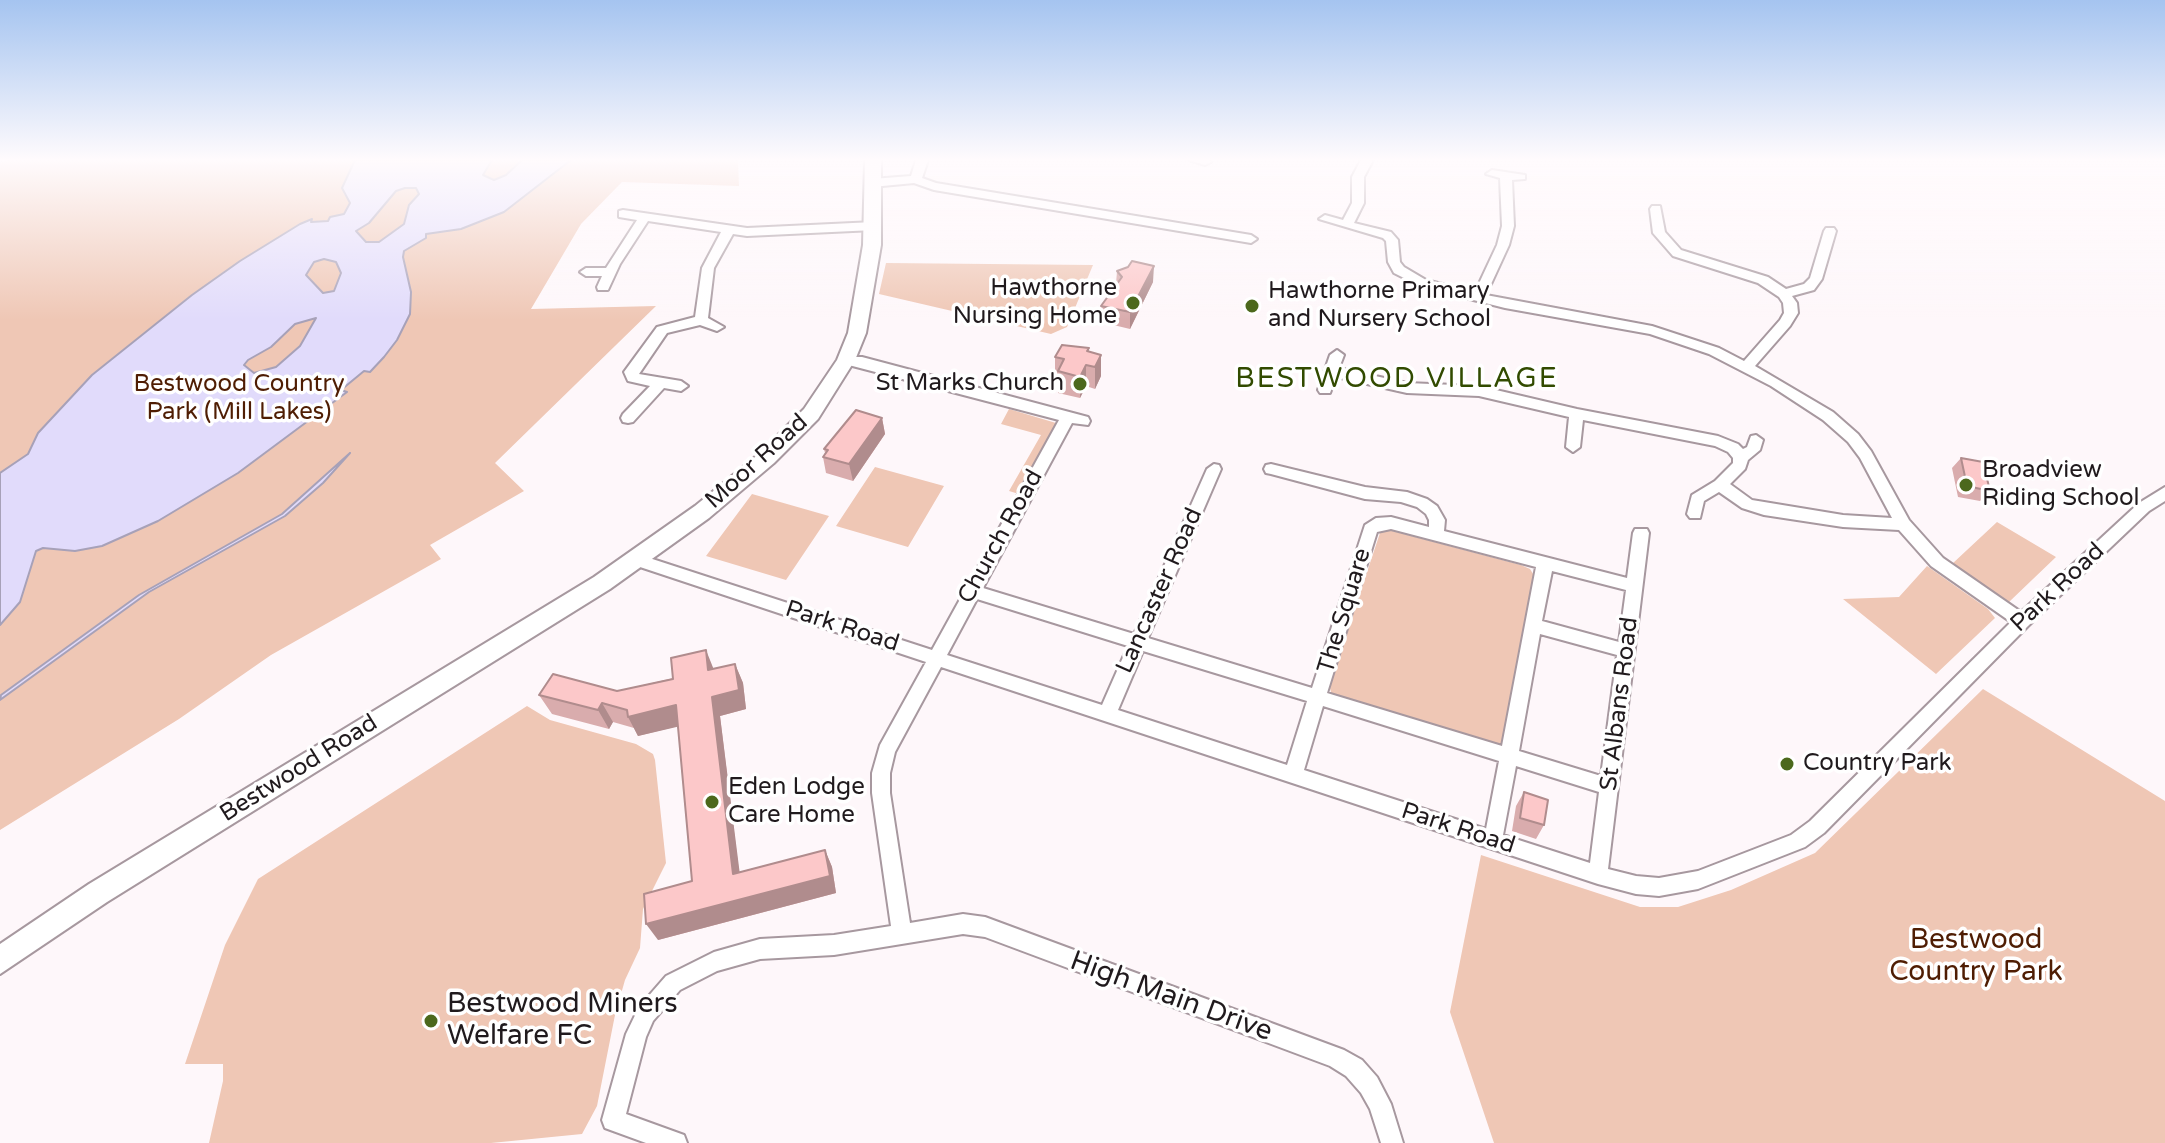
<!DOCTYPE html>
<style>
body{margin:0}
canvas{display:block;background:#fef7fa}
</style>
<canvas width="2165" height="1143"></canvas>
<script>
const context = document.querySelector('canvas').getContext('2d');
context.lineJoin = 'round';
function paint(path, color) { context.fillStyle = color; context.fill(path, 'evenodd'); }
const toPath = rows => new Path2D(rows.map(r => 'M' + r).join(''));
function trace(path, color, width, dash) { context.strokeStyle = color; context.lineWidth = width; context.lineCap = dash ? 'butt' : 'round'; context.setLineDash(dash || []); context.stroke(path); }
function write(font, color, halo, rows, align = 'center') {
  context.font = font + ' "Varela Round",sans-serif'; context.lineWidth = 7; context.setLineDash([]); context.textBaseline = 'middle'; context.strokeStyle = halo; context.fillStyle = color; for (const [text, x, y, turn = 0] of rows) {
    context.save(); context.translate(x, y); context.rotate((+turn || 0) * Math.PI / 180); context.textAlign = isNaN(turn) ? turn : align; if (halo) context.strokeText(text, 0, 0); context.fillText(text, 0, 0); context.restore();
  }
}
const green = toPath([
 [6,160,738,160,739,186,622,182,581,224,531,309,656,306,495,463,524,491,430,545,441,559,271,655,179,719,0,830,0,163],
 [886,263,1093,265,1067,327,1051,334,879,294],
 [1009,409,1056,423,1019,494,1009,491,1041,435,1001,424],
 [875,467,944,486,908,547,836,526],
 [752,494,829,516,786,580,706,556],
 [1997,522,2056,557,2009,602,1952,564],
 [1389,530,1521,565,1530,569,1535,577,1505,744,1497,748,1332,696,1330,688,1338,659,1380,533],
 [1927,566,1988,609,1995,618,1936,674,1843,599,1899,597],
 [1983,689,2165,801,2165,1143,1494,1143,1450,1012,1481,855,1640,907,1678,907,1731,890,1815,853],
 [527,706,550,720,636,744,653,754,655,760,666,863,643,909,640,948,625,980,615,1015,597,1106,582,1134,491,1143,209,1143,223,1081,223,1064,185,1064,225,945,258,879]
]);
const water = toPath([
 [355,160,492,160,483,175,494,180,506,175,522,160,571,160,504,212,461,229,426,234,426,238,404,251,403,257,411,292,410,314,397,340,384,357,370,372,364,371,341,390,347,392,238,473,158,521,102,546,75,551,43,548,36,551,20,602,0,625,0,473,28,454,38,433,92,375,192,295,240,261,300,224,312,219,311,222,328,221,330,217,344,214,350,203,342,188,355,160],
 [405,188,416,188,419,194,409,205,404,224,379,242,366,242,356,231,369,223,396,191,405,188],
 [324,259,336,262,341,273,334,291,323,293,306,275,314,262,324,259],
 [316,318,300,346,276,367,254,373,244,365,248,360,271,347,295,324,316,318],
 [350,453,323,483,285,516,149,592,0,700,1,695,139,595,282,514,350,453]
]);
const minor = toPath([
 [916,160,928,160,922,178,936,183,1251,235,1257,239,1251,243,934,190,914,183,872,187,866,183,872,179,911,176,916,160],
 [1189,160,1209,160,1211,162,1205,165,1189,160],
 [1361,160,1373,160,1364,177,1364,203,1354,223,1391,232,1398,240,1400,262,1404,267,1426,280,1475,292,1497,245,1502,226,1500,178,1486,174,1492,170,1525,175,1525,179,1512,180,1514,226,1509,245,1486,295,1652,326,1719,348,1744,361,1780,320,1784,313,1783,303,1779,297,1758,283,1673,256,1653,233,1650,209,1652,206,1660,206,1665,232,1681,250,1768,277,1786,289,1804,284,1810,278,1824,231,1826,228,1834,228,1836,231,1822,279,1814,290,1792,296,1797,303,1798,313,1790,326,1755,366,1833,412,1858,434,1871,451,1909,520,1943,558,2021,612,2139,503,2165,487,2165,501,2149,511,2028,626,1824,833,1805,847,1698,889,1659,896,1636,894,1598,884,941,667,895,752,890,773,890,793,910,923,963,914,985,917,1344,1050,1362,1060,1377,1077,1391,1104,1403,1143,1381,1143,1370,1109,1361,1093,1346,1076,1330,1066,985,937,963,934,834,955,760,959,717,971,680,990,653,1021,646,1037,626,1114,684,1135,687,1143,646,1143,605,1128,602,1120,626,1034,639,1007,666,976,714,952,760,939,834,935,891,926,872,793,872,773,880,745,926,662,631,564,629,560,631,556,637,554,932,650,1059,420,841,363,839,360,841,357,862,357,1088,417,1090,421,1088,425,1072,423,983,588,1134,634,1207,469,1214,464,1219,465,1221,469,1148,638,1312,688,1365,525,1376,518,1391,517,1429,527,1429,520,1426,514,1417,507,1401,502,1365,499,1271,474,1266,473,1264,469,1266,465,1271,464,1365,487,1407,492,1427,499,1437,506,1445,520,1444,531,1627,578,1633,533,1635,529,1647,529,1649,533,1608,869,1636,876,1659,878,1698,871,1791,835,1810,821,2011,622,1931,566,1899,530,1843,527,1764,515,1742,508,1719,492,1704,501,1700,518,1690,518,1687,514,1692,495,1715,481,1733,463,1733,458,1728,452,1715,446,1583,420,1580,447,1573,452,1566,447,1569,417,1479,396,1407,393,1336,377,1330,393,1320,393,1318,390,1330,355,1337,350,1344,355,1339,368,1407,383,1479,386,1577,409,1718,436,1738,444,1743,449,1747,447,1751,436,1756,435,1763,440,1760,450,1748,460,1745,469,1730,484,1752,500,1843,515,1892,518,1860,458,1848,442,1823,420,1771,386,1709,354,1650,334,1505,308,1422,287,1394,273,1388,262,1386,241,1383,238,1319,219,1325,215,1343,220,1352,203,1352,177,1361,160],
 [1391,529,1536,567,1502,746,1327,693,1377,532,1391,529],
 [1552,571,1626,590,1619,642,1542,621,1552,571],
 [977,599,1128,646,1102,705,947,655,977,599],
 [1540,634,1617,655,1601,776,1519,751,1540,634],
 [1143,651,1307,701,1287,765,1118,710,1143,651],
 [1323,706,1499,761,1486,829,1304,770,1323,706],
 [1516,766,1599,792,1590,863,1503,835,1516,766],
 [623,210,747,228,874,222,880,226,874,230,747,236,733,234,714,268,708,318,724,327,717,331,700,325,667,333,639,374,681,381,688,386,681,391,664,388,633,422,628,423,623,422,621,418,623,414,650,386,628,381,624,372,657,327,695,317,702,268,721,232,648,221,620,264,608,290,598,290,597,287,602,276,586,276,580,272,586,268,606,268,637,220,619,217,619,211,623,210]
]);
const secondary = toPath([
 [865,160,881,160,881,245,866,333,855,360,818,419,774,463,709,518,610,589,107,902,0,974,0,944,89,884,594,577,695,506,760,453,804,409,837,360,848,333,863,245,865,160]
]);
const wall = toPath([
 [1117,271,1153,282,1130,329,1101,322,1101,306,1116,284],
 [1089,348,1089,352,1101,355,1101,376,1095,389,1086,386,1080,398,1058,393,1058,379,1055,379,1055,357],
 [882,418,885,434,853,481,826,473,823,457,825,453,824,449],
 [1961,458,1990,491,1980,501,1958,497,1952,468],
 [735,664,743,683,746,709,720,716,739,872,825,850,832,867,836,893,658,940,692,881,678,726,638,736,634,728,613,722,609,729,552,714,539,695,617,691],
 [1524,792,1544,825,1536,839,1512,831,1516,806]
]);
const shadedWall = toPath([
 [1154,266,1153,282,1130,329,1130,312],
 [1101,355,1101,376,1095,389,1095,367],
 [1086,365,1086,386,1080,398,1080,377],
 [882,418,885,434,853,481,849,464],
 [706,650,714,670,708,670],
 [735,664,743,683,746,709,720,716,742,891,733,874,712,697],
 [602,703,613,722,609,729,598,710],
 [676,705,685,725,638,736,628,717],
 [825,850,832,867,836,893,658,940,646,924]
]);
const building = toPath([
 [1132,261,1154,266,1130,312,1101,306,1122,277,1117,271,1128,267,1132,261],
 [1062,345,1089,348,1087,351,1101,355,1095,367,1086,365,1080,377,1058,371,1064,359,1055,357,1062,345],
 [856,410,882,418,849,464,823,457,828,450,824,449,856,410],
 [1961,458,1983,462,1990,491,1967,486,1961,458],
 [706,650,708,670,735,664,739,690,712,697,733,874,825,850,830,876,646,924,644,894,692,881,676,705,628,717,627,710,602,703,598,710,539,695,553,674,617,691,673,679,671,658,706,650],
 [1524,792,1548,800,1544,825,1520,818,1524,792]
]);
const markers = [
 [1133,303,8,"#4c681c"],
 [1252,306,8,"#4c681c"],
 [1080,384,8,"#4c681c"],
 [1966,485,8,"#4c681c"],
 [1787,764,8,"#4c681c"],
 [712,802,8,"#4c681c"],
 [431,1021,8,"#4c681c"]
];
const poiNames = [
 ["Hawthorne",1117,289,"right"],
 ["Nursing Home",1117,317,"right"],
 ["Hawthorne Primary",1268,292],
 ["and Nursery School",1268,320],
 ["St Marks Church",1064,384,"right"],
 ["Broadview",1982,471],
 ["Riding School",1982,499],
 ["Country Park",1803,764],
 ["Eden Lodge",728,788],
 ["Care Home",728,816]
];
const parkNames = [
 ["Bestwood Country",239,385],
 ["Park (Mill Lakes)",239,413]
];
const streetNames = [
 ["Moor Road",757,462,-42],
 ["Church Road",1001,537,-61],
 ["Park Road",2058,588,-43],
 ["Lancaster Road",1160,591,-66],
 ["The Square",1345,611,-73],
 ["Park Road",842,627,18],
 ["St Albans Road",1620,704,-83],
 ["Bestwood Road",299,769,-32],
 ["Park Road",1458,829,18]
];
const quarterNames = [
 ["BESTWOOD VILLAGE",1397,380]
];
const nearParknames = [
 ["Bestwood",1976,941],
 ["Country Park",1976,973]
];
const nearStreetnames = [
 ["High Main Drive",1171,997,20]
];
const nearPoinames = [
 ["Bestwood Miners",447,1005],
 ["Welfare FC",447,1037]
];
paint(green, '#efc7b5');
paint(water, '#e1dbfb');
trace(water, '#a7a1b8', 2);
trace(minor, '#a7989f', 4);
trace(secondary, '#a7989f', 4);
paint(minor, '#fff');
paint(secondary, '#fff');
paint(wall, '#d9acad');
paint(shadedWall, '#b08c8d');
paint(building, '#fcc8c9');
trace(building, '#b08c8d', 2);
const sky = context.createLinearGradient(0, 0, 0, 320);
sky.addColorStop(0, '#a5c4f0');
sky.addColorStop(0.5, '#fffbfd');
sky.addColorStop(1, '#fffbfd00');
context.fillStyle = sky;
context.fillRect(0, 0, 2165, 320);
for (const [x, y, r, color] of markers) { const dot = new Path2D(); dot.arc(x, y, r, 0, 2 * Math.PI); context.fillStyle = color; context.fill(dot); trace(dot, '#fff', 3); }
write('24px', '#201a1d', '#fff', poiNames, 'left');
write('24px', '#4f1d03', '#fff', parkNames);
write('24px', '#201a1d', '#fff', streetNames);
context.letterSpacing = '2px';
write('28px', '#324b00', '#fff', quarterNames);
context.letterSpacing = '0px';
write('28px', '#4f1d03', '#fff', nearParknames);
write('28px', '#201a1d', '#fff', nearStreetnames);
write('28px', '#201a1d', '#fff', nearPoinames, 'left');
</script>
